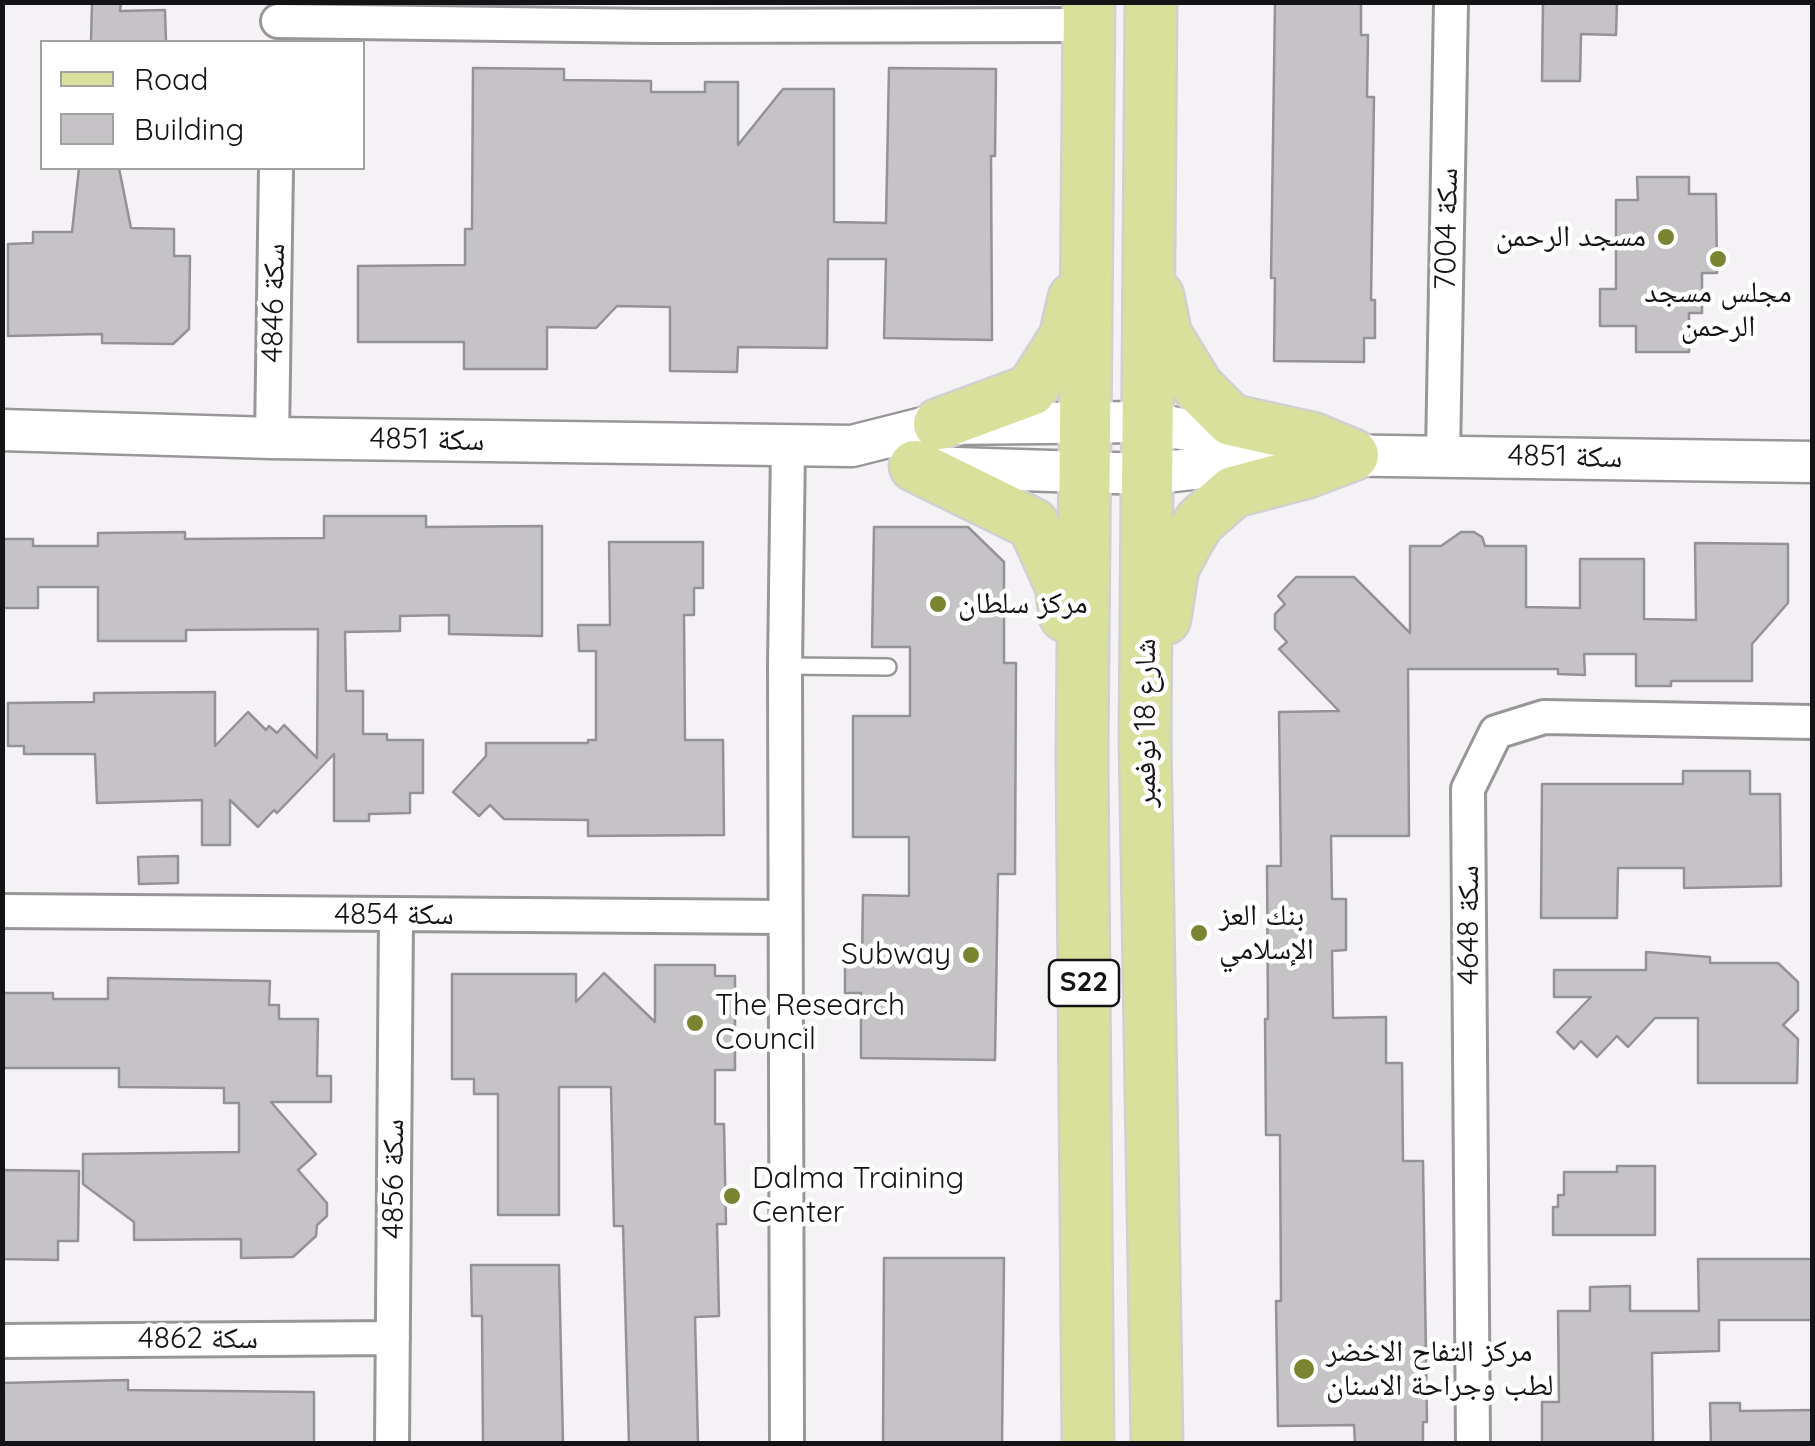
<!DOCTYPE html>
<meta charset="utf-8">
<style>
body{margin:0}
#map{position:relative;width:1815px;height:1446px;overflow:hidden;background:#f5f2f5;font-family:Quicksand,sans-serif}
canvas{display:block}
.frame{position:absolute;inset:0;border:5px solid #141315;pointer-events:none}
.legend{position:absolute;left:40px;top:40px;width:325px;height:130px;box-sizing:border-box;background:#fff;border:2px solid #a1a1a1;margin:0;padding:12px 18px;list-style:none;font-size:30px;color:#141315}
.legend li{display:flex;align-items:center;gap:20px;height:50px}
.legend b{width:50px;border:2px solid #a1a1a1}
</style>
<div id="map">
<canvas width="1815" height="1446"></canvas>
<div class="frame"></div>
<ul class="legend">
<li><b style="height:12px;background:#d8e09b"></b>Road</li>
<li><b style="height:28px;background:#c5c3c6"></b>Building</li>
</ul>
</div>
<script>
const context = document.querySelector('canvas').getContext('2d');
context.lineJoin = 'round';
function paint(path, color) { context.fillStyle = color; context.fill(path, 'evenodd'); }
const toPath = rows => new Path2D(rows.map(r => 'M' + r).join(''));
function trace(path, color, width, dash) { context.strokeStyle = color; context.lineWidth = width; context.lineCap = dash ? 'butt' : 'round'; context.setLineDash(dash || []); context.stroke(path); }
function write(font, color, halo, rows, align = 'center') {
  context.font = font + ' Quicksand,"Noto Naskh Arabic",sans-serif'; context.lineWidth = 9; context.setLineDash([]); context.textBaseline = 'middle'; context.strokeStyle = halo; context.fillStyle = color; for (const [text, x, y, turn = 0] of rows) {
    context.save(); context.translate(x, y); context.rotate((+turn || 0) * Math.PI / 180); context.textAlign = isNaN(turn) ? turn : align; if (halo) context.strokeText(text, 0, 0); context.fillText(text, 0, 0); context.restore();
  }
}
const building = toPath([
 [92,2,121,2,120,11,165,10,166,42,91,42,92,2],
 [1543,2,1617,2,1616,35,1581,34,1580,81,1542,81,1543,2],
 [1275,3,1361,3,1361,35,1368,35,1367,97,1374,97,1371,300,1375,300,1375,338,1364,338,1364,362,1274,361,1275,278,1271,278,1275,3],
 [473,68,564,69,564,80,651,81,651,92,705,92,705,82,738,82,738,145,783,89,834,89,834,222,886,223,889,68,996,69,995,156,991,156,992,340,884,338,886,259,828,259,827,348,738,347,737,372,670,371,670,307,617,306,596,328,547,327,547,369,464,369,464,342,358,342,358,266,465,265,465,229,472,229,473,68],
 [79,168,119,168,131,228,174,229,174,256,190,256,189,329,173,344,102,343,102,334,8,336,8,244,33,243,33,232,72,232,79,168],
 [1637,177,1689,177,1689,194,1716,194,1717,273,1702,273,1702,313,1689,313,1689,352,1636,352,1636,326,1600,326,1600,289,1616,289,1616,200,1638,200,1637,177],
 [324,516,426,516,426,527,542,526,542,636,449,634,449,615,400,616,400,631,345,632,346,691,363,691,363,734,387,734,387,740,423,740,423,793,410,793,410,813,369,814,369,821,334,821,334,754,277,813,274,810,258,827,230,800,230,845,202,845,202,800,97,803,95,754,24,754,24,746,8,746,8,703,94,702,94,693,215,692,215,746,248,712,266,730,269,726,277,733,284,725,317,758,318,629,186,630,186,641,98,641,98,587,38,587,38,608,2,608,2,539,33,539,33,546,98,546,98,533,185,532,185,539,324,538,324,516],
 [874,527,968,527,1004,562,1004,663,1016,663,1015,874,998,874,995,1060,861,1058,861,993,845,993,845,957,862,958,863,895,909,896,909,837,853,837,853,716,910,716,910,647,872,647,874,527],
 [1461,532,1474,532,1482,537,1485,546,1526,546,1526,607,1580,608,1580,559,1644,559,1644,619,1696,620,1695,543,1788,544,1788,603,1752,644,1752,681,1671,681,1671,686,1636,686,1636,654,1584,654,1585,675,1558,674,1558,669,1408,669,1409,836,1331,836,1332,899,1346,899,1346,950,1332,951,1333,1018,1386,1017,1386,1063,1402,1063,1403,1161,1423,1161,1427,1422,1423,1422,1423,1444,1355,1444,1354,1425,1278,1426,1276,1301,1281,1301,1280,1135,1266,1135,1265,1019,1268,1019,1267,866,1281,866,1279,712,1339,711,1279,649,1287,642,1275,629,1275,614,1285,604,1278,596,1296,577,1354,577,1410,633,1410,546,1441,546,1461,532],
 [609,542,703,542,703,588,694,588,694,615,684,615,685,740,723,740,724,835,588,836,588,820,504,819,490,805,479,816,453,792,486,756,486,743,588,743,588,740,596,740,596,651,579,651,578,625,610,625,609,542],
 [1683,771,1750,771,1750,794,1780,794,1781,886,1684,888,1684,868,1618,868,1617,918,1541,918,1542,784,1683,784,1683,771],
 [178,856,178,883,139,884,138,857,178,856],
 [1646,952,1710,957,1710,963,1778,963,1798,982,1798,1010,1783,1025,1798,1039,1797,1083,1698,1083,1698,1018,1655,1018,1628,1047,1617,1036,1597,1057,1581,1041,1574,1049,1557,1032,1591,997,1554,997,1554,970,1646,970,1646,952],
 [655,965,715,965,715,976,735,976,735,1070,715,1070,715,1124,724,1124,726,1224,717,1224,719,1316,695,1317,698,1444,629,1444,623,1226,614,1226,611,1087,559,1087,559,1215,498,1215,498,1094,474,1094,474,1079,452,1079,452,974,576,974,576,1002,604,973,655,1022,655,965],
 [108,978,270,981,269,1005,279,1005,279,1019,318,1019,317,1076,331,1076,331,1102,271,1102,316,1154,298,1170,327,1203,327,1216,317,1225,316,1236,293,1257,241,1258,241,1239,134,1240,134,1222,83,1184,83,1154,239,1152,239,1103,224,1103,224,1088,119,1087,119,1068,2,1068,2,993,53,993,53,999,108,999,108,978],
 [1617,1166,1655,1166,1655,1235,1553,1235,1553,1207,1558,1207,1558,1195,1564,1195,1564,1172,1617,1172,1617,1166],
 [2,1170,79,1171,78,1241,58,1241,58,1260,2,1259,2,1170],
 [884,1258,1004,1258,1002,1444,883,1444,884,1258],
 [1698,1259,1812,1259,1812,1320,1719,1320,1719,1351,1652,1353,1653,1444,1542,1444,1542,1402,1559,1402,1558,1311,1590,1311,1590,1287,1630,1286,1630,1311,1699,1311,1698,1259],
 [471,1265,559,1265,563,1444,483,1444,482,1316,472,1316,471,1265],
 [128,1380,128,1390,314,1392,314,1444,2,1444,2,1383,128,1380],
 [1710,1403,1740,1403,1740,1411,1812,1410,1812,1443,1711,1444,1710,1403]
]);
const service = toPath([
 [785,666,888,667]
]);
const minor = toPath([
 [278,21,652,26,1089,25],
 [272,438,276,168],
 [1443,455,1451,2],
 [2,911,785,917],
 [2,1341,393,1338],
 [392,1444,396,915],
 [787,1444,785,666,788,446],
 [1473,1444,1468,789,1496,732,1544,717,1812,722]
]);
const tertiary = toPath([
 [2,430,272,438,852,446,939,424,1145,422,1265,445],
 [923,467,1147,474,1318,455,1812,462]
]);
const primary = toPath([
 [1151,2,1145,739,1157,1444],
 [1158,296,1166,335,1198,387,1231,420,1312,438,1353,455],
 [939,424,1031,390,1065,337,1074,298],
 [915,466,1033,524,1061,586,1065,616],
 [1165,619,1173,568,1190,536,1200,521,1233,492,1305,473,1353,455],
 [1088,1444,1082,754,1089,2]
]);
const markers = [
 [1666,237,10,"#7b8431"],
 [1718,259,10,"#7b8431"],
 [938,604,10,"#7b8431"],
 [1199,933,10,"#7b8431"],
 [971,955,10,"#7b8431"],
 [695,1023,10,"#7b8431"],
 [732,1196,10,"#7b8431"],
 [1304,1369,12,"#7b8431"]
];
const shields = [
 [1084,983,70]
];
const shieldNames = [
 ["S22",1084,983]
];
const streetNames = [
 ["سكة 7004",1447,229,-89],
 ["سكة 4846",274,303,-89],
 ["سكة 4851",427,440,1],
 ["سكة 4851",1565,457,1],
 ["شارع 18 نوفمبر",1146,723,-90],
 ["سكة 4854",394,915],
 ["سكة 4648",1469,925,-90],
 ["سكة 4856",394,1179,-90],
 ["سكة 4862",198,1339]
];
const poiNames = [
 ["مسجد الرحمن",1646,237,"right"],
 ["مجلس مسجد",1718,293,"center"],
 ["الرحمن",1718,327,"center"],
 ["مركز سلطان",958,604],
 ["بنك العز",1219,916],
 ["الإسلامي",1219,950],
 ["Subway",951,955,"right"],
 ["The Research",715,1006],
 ["Council",715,1040],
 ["Dalma Training",752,1179],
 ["Center",752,1213],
 ["مركز التفاح الاخضر",1326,1352],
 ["لطب وجراحة الاسنان",1326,1386]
];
paint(building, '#c5c3c6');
trace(building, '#949295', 2.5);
trace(service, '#999699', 20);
trace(minor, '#999699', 38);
trace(tertiary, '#999699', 45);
trace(primary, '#d0d0d0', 55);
trace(service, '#fff', 15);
trace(minor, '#fff', 32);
trace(tertiary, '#fff', 40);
trace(primary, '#d8e09b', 50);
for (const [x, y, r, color] of markers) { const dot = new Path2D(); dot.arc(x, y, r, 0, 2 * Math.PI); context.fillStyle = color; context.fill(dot); trace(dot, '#fff', 4); }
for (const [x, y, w] of shields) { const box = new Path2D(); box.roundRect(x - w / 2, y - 23, w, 46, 8); context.fillStyle = '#fff'; context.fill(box); trace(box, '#141315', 2.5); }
write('bold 28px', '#141315', null, shieldNames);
write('30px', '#141315', '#fff', streetNames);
write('30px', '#141315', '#fff', poiNames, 'left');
</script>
